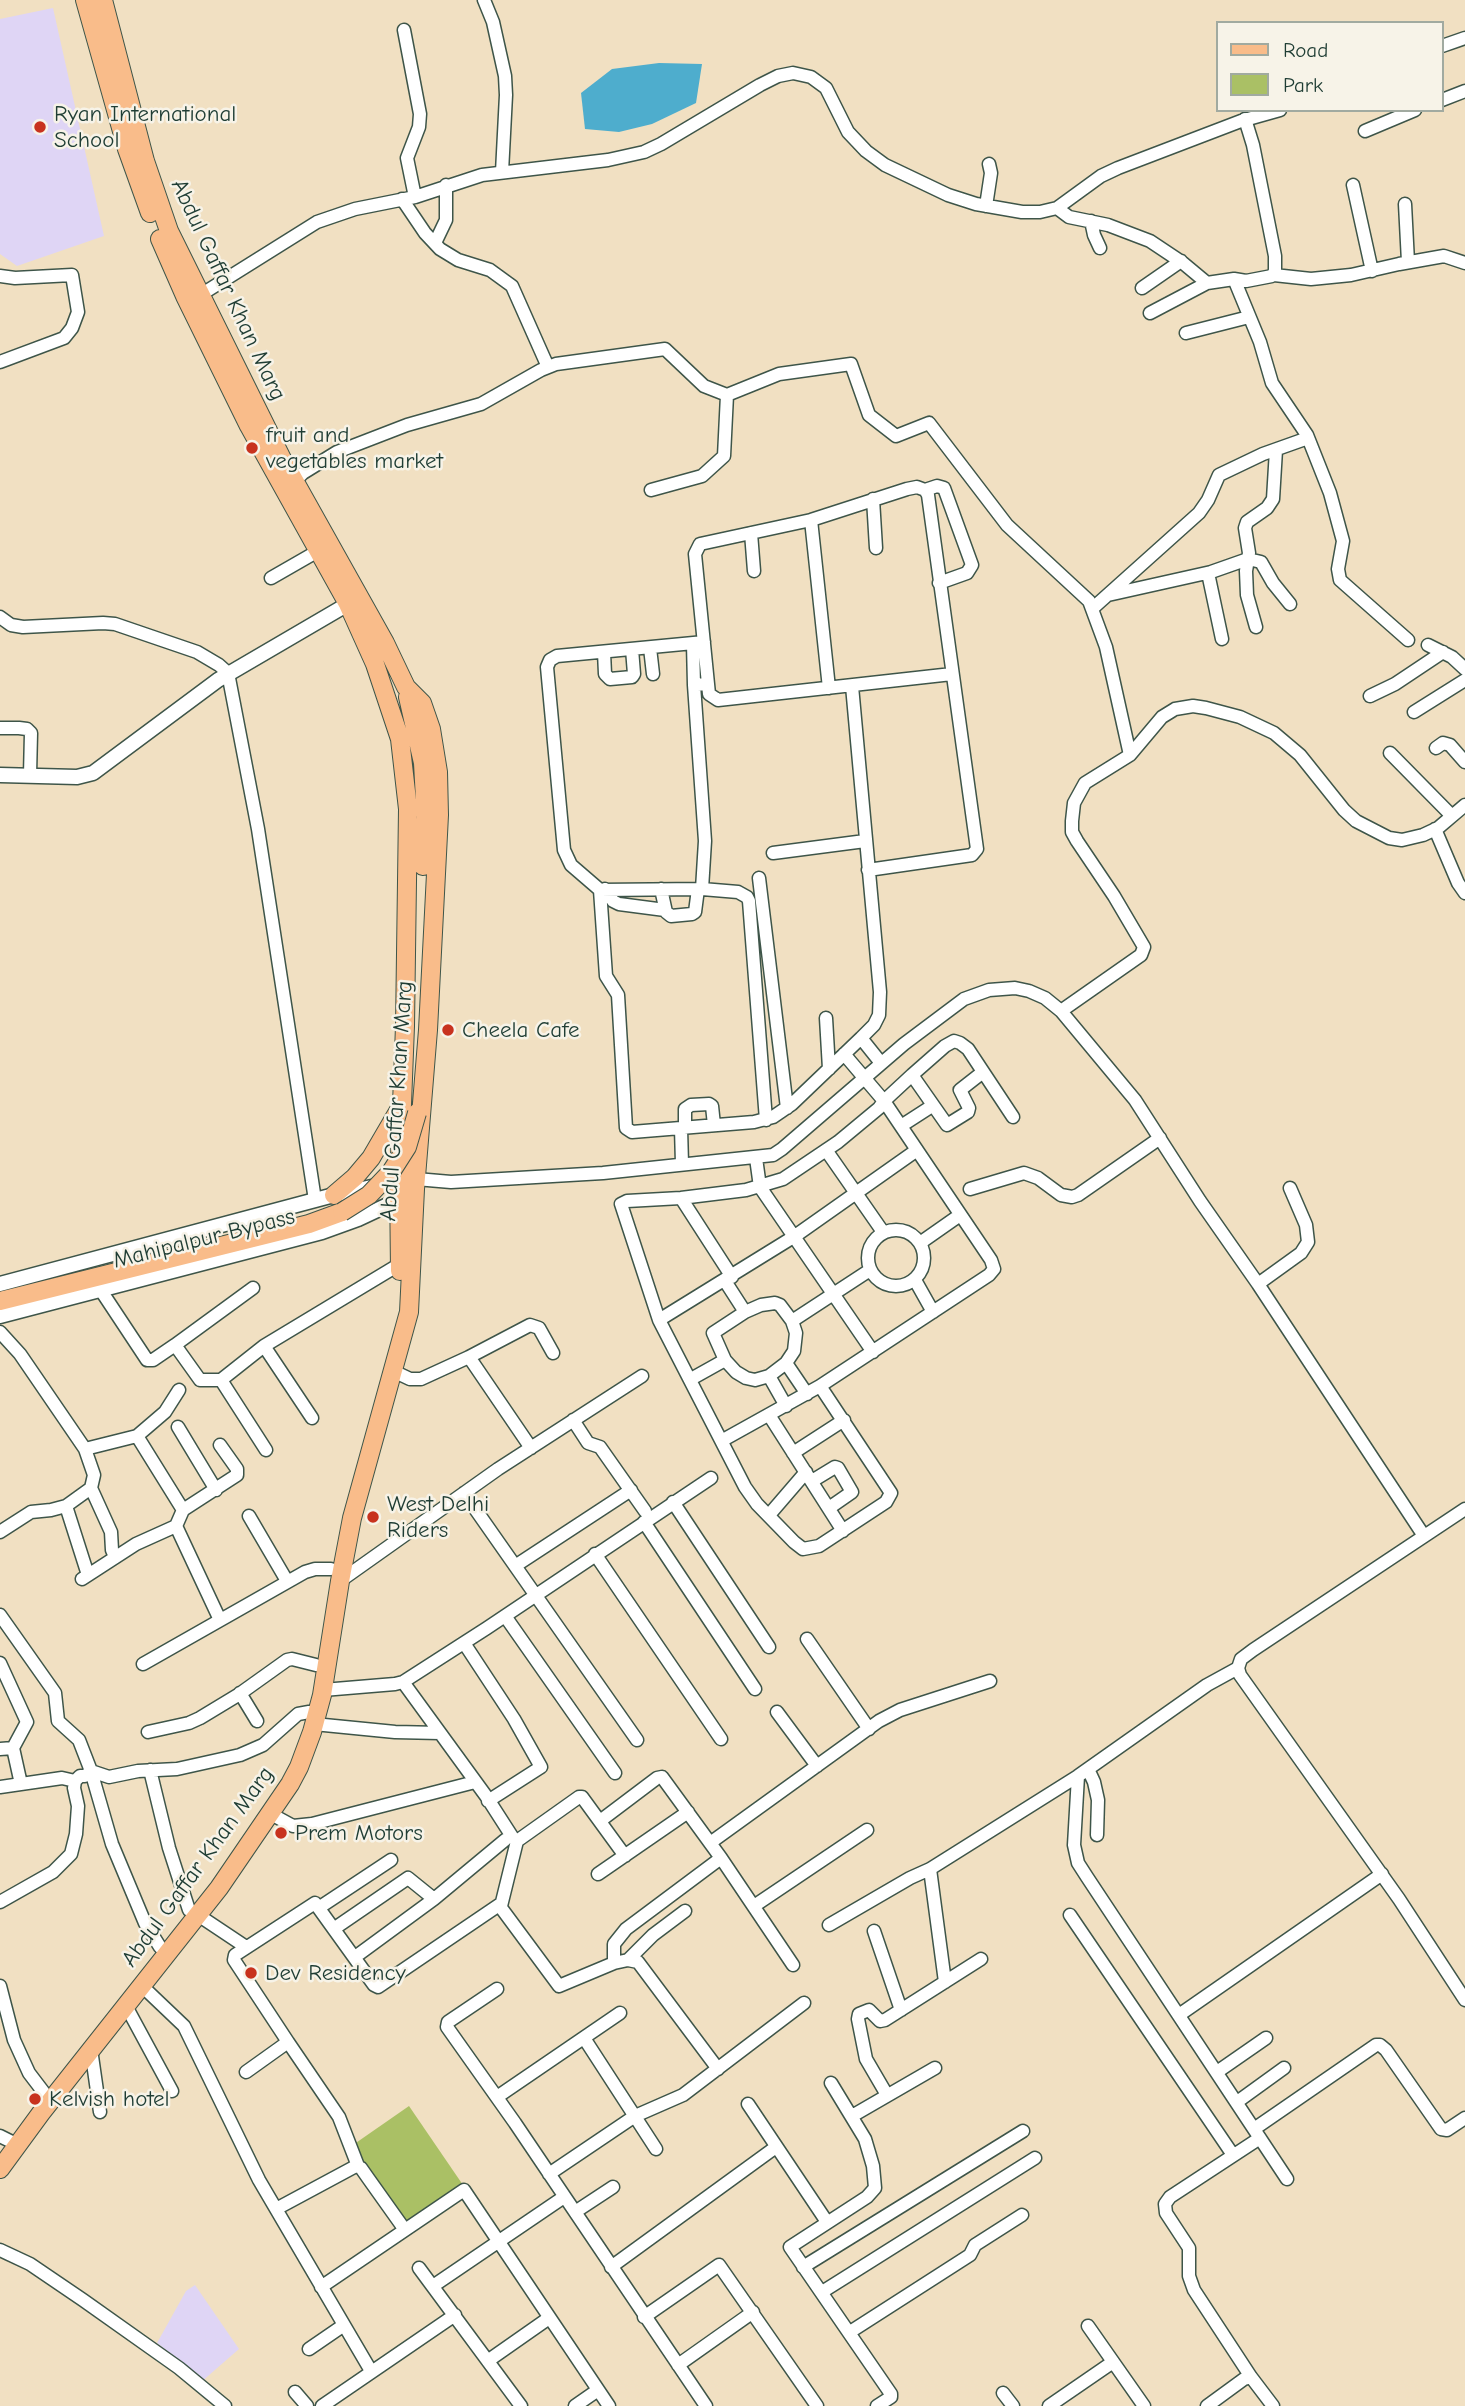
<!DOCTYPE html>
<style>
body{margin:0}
#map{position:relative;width:1465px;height:2406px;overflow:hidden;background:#f1e0c2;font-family:"Comic Neue",sans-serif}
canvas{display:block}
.legend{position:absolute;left:1216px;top:21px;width:228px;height:91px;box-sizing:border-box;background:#f7f3e8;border:2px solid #a1aaa0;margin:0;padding:9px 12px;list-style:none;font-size:21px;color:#1f3d34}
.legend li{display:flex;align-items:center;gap:14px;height:35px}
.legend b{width:35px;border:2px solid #a1aaa0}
</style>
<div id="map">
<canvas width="1465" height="2406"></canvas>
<ul class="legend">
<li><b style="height:9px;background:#f9bc8a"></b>Road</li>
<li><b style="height:19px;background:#aac065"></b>Park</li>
</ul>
</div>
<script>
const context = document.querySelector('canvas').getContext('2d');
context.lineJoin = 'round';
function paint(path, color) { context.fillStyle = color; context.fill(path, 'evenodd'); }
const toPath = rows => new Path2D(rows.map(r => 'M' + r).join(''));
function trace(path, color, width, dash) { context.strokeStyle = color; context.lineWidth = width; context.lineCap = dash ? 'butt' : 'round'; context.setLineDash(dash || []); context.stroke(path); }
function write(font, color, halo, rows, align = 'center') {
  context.font = font + ' "Comic Neue",sans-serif'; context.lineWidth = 5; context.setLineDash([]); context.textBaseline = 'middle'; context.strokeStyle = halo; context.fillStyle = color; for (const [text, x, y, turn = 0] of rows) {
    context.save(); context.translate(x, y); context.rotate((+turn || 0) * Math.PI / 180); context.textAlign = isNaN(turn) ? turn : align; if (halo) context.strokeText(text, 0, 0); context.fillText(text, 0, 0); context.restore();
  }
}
const built = toPath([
 [53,8,104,236,17,266,0,254,0,19],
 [195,2285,239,2349,200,2383,170,2353,157,2343,186,2291]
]);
const green = toPath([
 [409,2106,465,2188,405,2230,350,2147]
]);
const water = toPath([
 [659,63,702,64,696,103,652,124,619,132,585,129,581,93,612,69]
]);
const minor = toPath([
 [484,0,493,22,505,76,506,95,502,172],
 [404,30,420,114,419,127,407,158,415,197],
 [1442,46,1465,38],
 [1442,100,1465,91],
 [1365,131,1415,110],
 [1353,185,1372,271],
 [402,199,425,233,440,249,458,260,490,270,512,286,548,367],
 [1405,204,1408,262],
 [986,206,991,173,989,164],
 [1057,208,1069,217,1108,225,1150,241,1183,263,1207,283,1234,279,1246,281,1272,276,1275,271,1275,256,1253,145,1245,119],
 [1091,221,1094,235,1100,248],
 [435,243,446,220,446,185],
 [1274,275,1311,279,1351,275,1399,264,1444,256,1465,263],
 [0,276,15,278,72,275,78,312,72,328,64,338,0,362],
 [1234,279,1260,342,1272,383,1307,435,1330,493,1343,541,1338,569,1340,580,1408,640],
 [1142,288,1181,261],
 [194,299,317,222,355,209,415,197,482,175,608,160,644,152,661,144,760,85,778,76,793,73,811,77,826,88,848,132,866,151,885,165,948,195,976,204,1022,212,1040,212,1057,208,1101,176,1118,168,1241,121,1280,110],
 [1150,313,1207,283],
 [1186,333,1249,317],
 [294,482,303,473,337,452,407,425,481,404,541,370,556,364,665,349,704,386,727,395],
 [651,490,702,476,724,456,727,395,779,374,851,364,869,415,896,436,929,423,1007,525,1089,601,1106,647,1130,755],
 [925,490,937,486,944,488,972,565,967,573,939,583],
 [873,499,876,548],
 [811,520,829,688],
 [751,533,754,571],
 [1208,573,1222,639],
 [271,578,318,551],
 [1108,595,1211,572,1248,559,1261,562,1273,583,1290,604],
 [1093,608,1199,513,1208,500,1219,475,1263,454,1308,438],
 [0,617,11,625,23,627,103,623,115,624,197,652,219,665,228,673,258,829,315,1200],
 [1256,627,1247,595,1246,571,1249,553,1245,528,1247,522,1267,508,1273,499,1276,450],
 [704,642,557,656,550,660,547,667,564,850,571,865,600,890,606,976,618,995,626,1128,632,1132,754,1122,773,1117,792,1104,861,1038,874,1025,879,1015,880,992,852,686],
 [693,644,694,685,705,841,702,889],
 [1428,645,1452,657,1465,669],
 [650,648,653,674],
 [604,652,605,674,610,679,632,677,634,674,632,649],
 [708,684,695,554,700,544,811,520,907,489,917,487,925,490,928,495,977,849,972,855,868,870],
 [694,685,708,684,709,694,718,700,952,674],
 [1370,696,1395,684,1443,652],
 [1414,712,1465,680],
 [0,728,19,728,27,729,31,733,30,775],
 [1436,748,1443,743,1450,745,1465,762],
 [1390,753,1452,816],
 [1435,829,1458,883,1465,893],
 [773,853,865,841],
 [759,878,787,1108],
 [605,889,613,901,619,904,665,910],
 [661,889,666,912,671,916,692,914,695,912,698,889],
 [600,890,702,889,738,892,747,897,749,901,766,1120],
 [1061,1011,1141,955,1144,947,1114,896,1077,841,1072,832,1072,821,1074,803,1085,783,1130,755,1162,717,1175,709,1193,706,1206,708,1240,717,1274,733,1300,755,1344,810,1356,821,1389,838,1402,840,1423,835,1438,828,1465,805],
 [826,1018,829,1069],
 [861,1038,881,1063],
 [844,1054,884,1101,991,1260,994,1269,989,1275,820,1386,891,1493,886,1502,819,1546,803,1549,794,1542,757,1504,745,1487,659,1320,621,1204,627,1201,681,1198,746,1190,783,1179,838,1142,879,1108,884,1101,912,1075,945,1046,954,1041,960,1043,968,1049,1013,1117],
 [912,1075,947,1125,968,1112,969,1108,960,1090,983,1072],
 [901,1126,932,1106],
 [681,1128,682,1164],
 [685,1128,685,1109,691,1105,709,1104,712,1106,714,1125],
 [826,1150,883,1232],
 [756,1158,760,1187,873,1352],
 [416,1179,451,1182,603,1173,773,1155,782,1149,904,1044,964,999,989,990,1015,988,1029,991,1045,998,1061,1011,1135,1100,1200,1201,1258,1284,1424,1536],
 [970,1189,1024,1173,1038,1178,1061,1195,1072,1197,1078,1195,1160,1138],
 [681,1198,732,1277],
 '868 1258a28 28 0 1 1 56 0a28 28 0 1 1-56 0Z',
 [920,1243,960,1215],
 [915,1280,933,1312],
 [1258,1284,1301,1253,1308,1242,1306,1225,1290,1188],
 [100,1289,147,1360,153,1360,175,1345,200,1380,221,1380],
 [745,1312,761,1305,775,1303,780,1305,792,1321,796,1333,794,1351,786,1363,769,1376,786,1406],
 [659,1320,795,1236,917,1150],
 [792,1321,870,1270],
 [0,1332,20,1354,85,1449,94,1475,91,1488,66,1506,51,1510,31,1512,0,1532],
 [175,1345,253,1288],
 [264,1346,312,1418],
 [469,1357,530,1325,539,1328,553,1353],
 [725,1360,713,1333,745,1312,725,1281],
 [786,1363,807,1394],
 [393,1371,410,1379,421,1379,469,1357,531,1448],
 [691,1379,725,1360,736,1372,746,1378,755,1380,769,1376],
 [769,1415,843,1531],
 [573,1420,588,1443,600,1447,645,1511],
 [178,1427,216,1490],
 [137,1436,183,1510,237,1475,237,1469,220,1445],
 [723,1440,820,1386],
 [85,1449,137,1436,165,1412,179,1390],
 [266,1450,221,1380,264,1346,400,1264],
 [793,1453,844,1420],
 [812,1481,835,1467,838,1468,852,1492,829,1508],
 [91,1488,111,1532,112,1550,115,1557],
 [464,1493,637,1740],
 [673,1502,769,1647],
 [66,1506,88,1575],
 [1465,1509,1253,1650,1241,1659,1238,1668,1240,1675,1399,1899,1465,2000],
 [769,1515,806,1472],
 [249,1516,287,1581],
 [644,1522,755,1689],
 [176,1526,220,1620],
 [595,1554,721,1739],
 [515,1566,631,1490],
 [82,1579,136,1544,176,1526,183,1510],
 [340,1581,498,1469,642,1376],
 [0,1615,55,1693,58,1721,79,1740,91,1771,112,1844,145,1923,160,1947],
 [505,1616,615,1773],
 [807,1639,869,1729],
 [464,1643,514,1719,541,1767,488,1801],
 [0,1663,27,1722,13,1748],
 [143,1664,305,1572,315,1569,331,1569],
 [1238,1668,1207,1685,1078,1776,1074,1845,1078,1863,1087,1877,1287,2179],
 [403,1682,486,1796,513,1838,517,1841],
 [323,1690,395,1684,403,1682,487,1628,711,1478],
 [240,1693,257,1721],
 [777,1712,817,1766],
 [314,1724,395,1732,440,1733],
 [148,1732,189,1723,200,1718,238,1695,287,1660,292,1659,316,1665],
 [0,1749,13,1748,21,1784],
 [1088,1769,1094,1782,1098,1800,1097,1835],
 [150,1770,169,1848,189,1910],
 [0,1787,62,1778,75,1781],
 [271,1814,293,1826,312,1824,475,1782],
 [600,1821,657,1778,662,1777,721,1858,793,1965],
 [710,1843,879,1721,900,1710,990,1681],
 [930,1869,945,1982],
 [598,1874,688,1812],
 [0,1902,53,1872,71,1854,76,1834,78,1806,74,1788,75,1781,80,1776,85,1776,91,1771,109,1777,138,1771,177,1769,240,1755,263,1745,298,1714,309,1712],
 [501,1906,517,1841,579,1797,582,1797,625,1856],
 [754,1906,867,1830],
 [320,1907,391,1860],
 [198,1915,246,1947],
 [1070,1915,1233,2155],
 [829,1925,910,1878,930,1869,1078,1776],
 [335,1928,408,1878,434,1899],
 [874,1931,901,2010],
 [355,1957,434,1899,505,1840],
 [628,1960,653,1935,685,1911],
 [614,1963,614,1944,626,1929,721,1858],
 [0,1986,14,2040,29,2073,45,2094],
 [142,1986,184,2026,259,2180,371,2371],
 [497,1989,448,2022,447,2027,515,2123,706,2406],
 [126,2006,172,2091],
 [1179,2015,1382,1874],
 [584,2038,656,2149],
 [288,2042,339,2117,358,2166],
 [91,2049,100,2112],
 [246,2072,288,2042,234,1960,235,1955,315,1903,374,1985,378,1987,499,1905,559,1986,614,1963,628,1960,638,1962,718,2069],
 [1217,2072,1266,2038],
 [831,2083,865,2139,873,2166,875,2188,867,2197,790,2247,891,2394,891,2397,877,2406],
 [887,2095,866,2059,858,2019,859,2014,869,2010,880,2021,885,2020,981,1959],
 [497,2097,620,2013],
 [1237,2102,1284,2068],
 [748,2104,827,2222],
 [852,2116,935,2068],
 [1254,2129,1376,2045,1380,2045,1386,2050,1441,2129,1447,2130,1465,2118],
 [0,2136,12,2142],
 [1260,2138,1170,2197,1165,2204,1166,2213,1189,2248,1189,2276,1194,2290,1251,2377,1273,2406],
 [549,2174,635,2116,683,2095,804,2003],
 [276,2209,356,2166,361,2168,368,2178,405,2230,464,2190,609,2406],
 [575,2212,613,2187],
 [0,2250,30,2264,83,2300,179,2368,225,2406],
 [611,2267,776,2147],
 [803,2267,1023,2131],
 [419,2268,521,2406],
 [433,2286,564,2197],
 [321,2287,405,2230],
 [822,2292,1035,2158],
 [644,2317,719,2265,817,2406],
 [1088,2326,1144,2406],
 [850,2332,970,2255,975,2245,1022,2215],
 [309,2349,344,2325],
 [489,2360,549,2318],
 [678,2365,753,2312],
 [295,2392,307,2406],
 [1003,2393,1013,2406],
 [322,2406,455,2315],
 [575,2406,598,2390],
 [1049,2406,1113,2362],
 [1207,2406,1244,2379,1251,2377]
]);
const tertiary = toPath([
 [0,775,77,777,93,773,218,680,348,604],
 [0,1284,334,1195,381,1185],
 [0,1316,322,1232,358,1219,407,1196]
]);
const primary = toPath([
 [85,0,127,149,150,213],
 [160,239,185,296,249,426,348,604,375,664,400,739,408,809,405,1026,399,1182,400,1271],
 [408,697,423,763,426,817,423,866],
 [334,1195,355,1177,371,1158,399,1110],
 [0,1301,309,1224,342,1212],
 [0,2169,41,2113,219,1888,290,1784,299,1767,312,1732,322,1695,340,1581,352,1518,409,1312,415,1189,428,1030,439,815,438,772,431,729,422,703,406,687,385,643,282,459,169,231,145,161,103,0]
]);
const primaryBridge = toPath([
 [342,1212,369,1195,391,1172,407,1147,417,1113]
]);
const markers = [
 [40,127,7,"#c8321e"],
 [252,448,7,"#c8321e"],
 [448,1030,7,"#c8321e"],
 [373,1517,7,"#c8321e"],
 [281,1833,7,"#c8321e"],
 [251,1973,7,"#c8321e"],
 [35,2099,7,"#c8321e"]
];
const poiNames = [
 ["Ryan International",54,114],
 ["School",54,140],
 ["fruit and",266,435],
 ["vegetables market",266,461],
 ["Cheela Cafe",462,1030],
 ["West Delhi",387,1504],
 ["Riders",387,1530],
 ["Prem Motors",295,1833],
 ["Dev Residency",265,1973],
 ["Kelvish hotel",49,2099]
];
const streetNames = [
 ["Abdul Gaffar Khan Marg",228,290,65],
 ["Abdul Gaffar Khan Marg",397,1101,-86],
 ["Mahipalpur Bypass",204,1239,-14],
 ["Abdul Gaffar Khan Marg",198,1867,-54]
];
paint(built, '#dfd5f5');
paint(green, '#aac065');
paint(water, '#4eadcd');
trace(minor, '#3e5549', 15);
trace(tertiary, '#3e5549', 17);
trace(primary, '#3e5549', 20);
trace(minor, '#fff', 12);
trace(tertiary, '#fff', 14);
trace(primary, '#f9bc8a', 18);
trace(primaryBridge, '#3e5549', 20, []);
trace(primaryBridge, '#f9bc8a', 18);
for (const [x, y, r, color] of markers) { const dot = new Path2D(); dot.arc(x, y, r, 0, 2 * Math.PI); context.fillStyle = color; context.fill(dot); trace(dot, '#f7f3e8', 2.5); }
write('23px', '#1f3d34', '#f7f3e8', poiNames, 'left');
write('23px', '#1f3d34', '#f7f3e8', streetNames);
</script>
